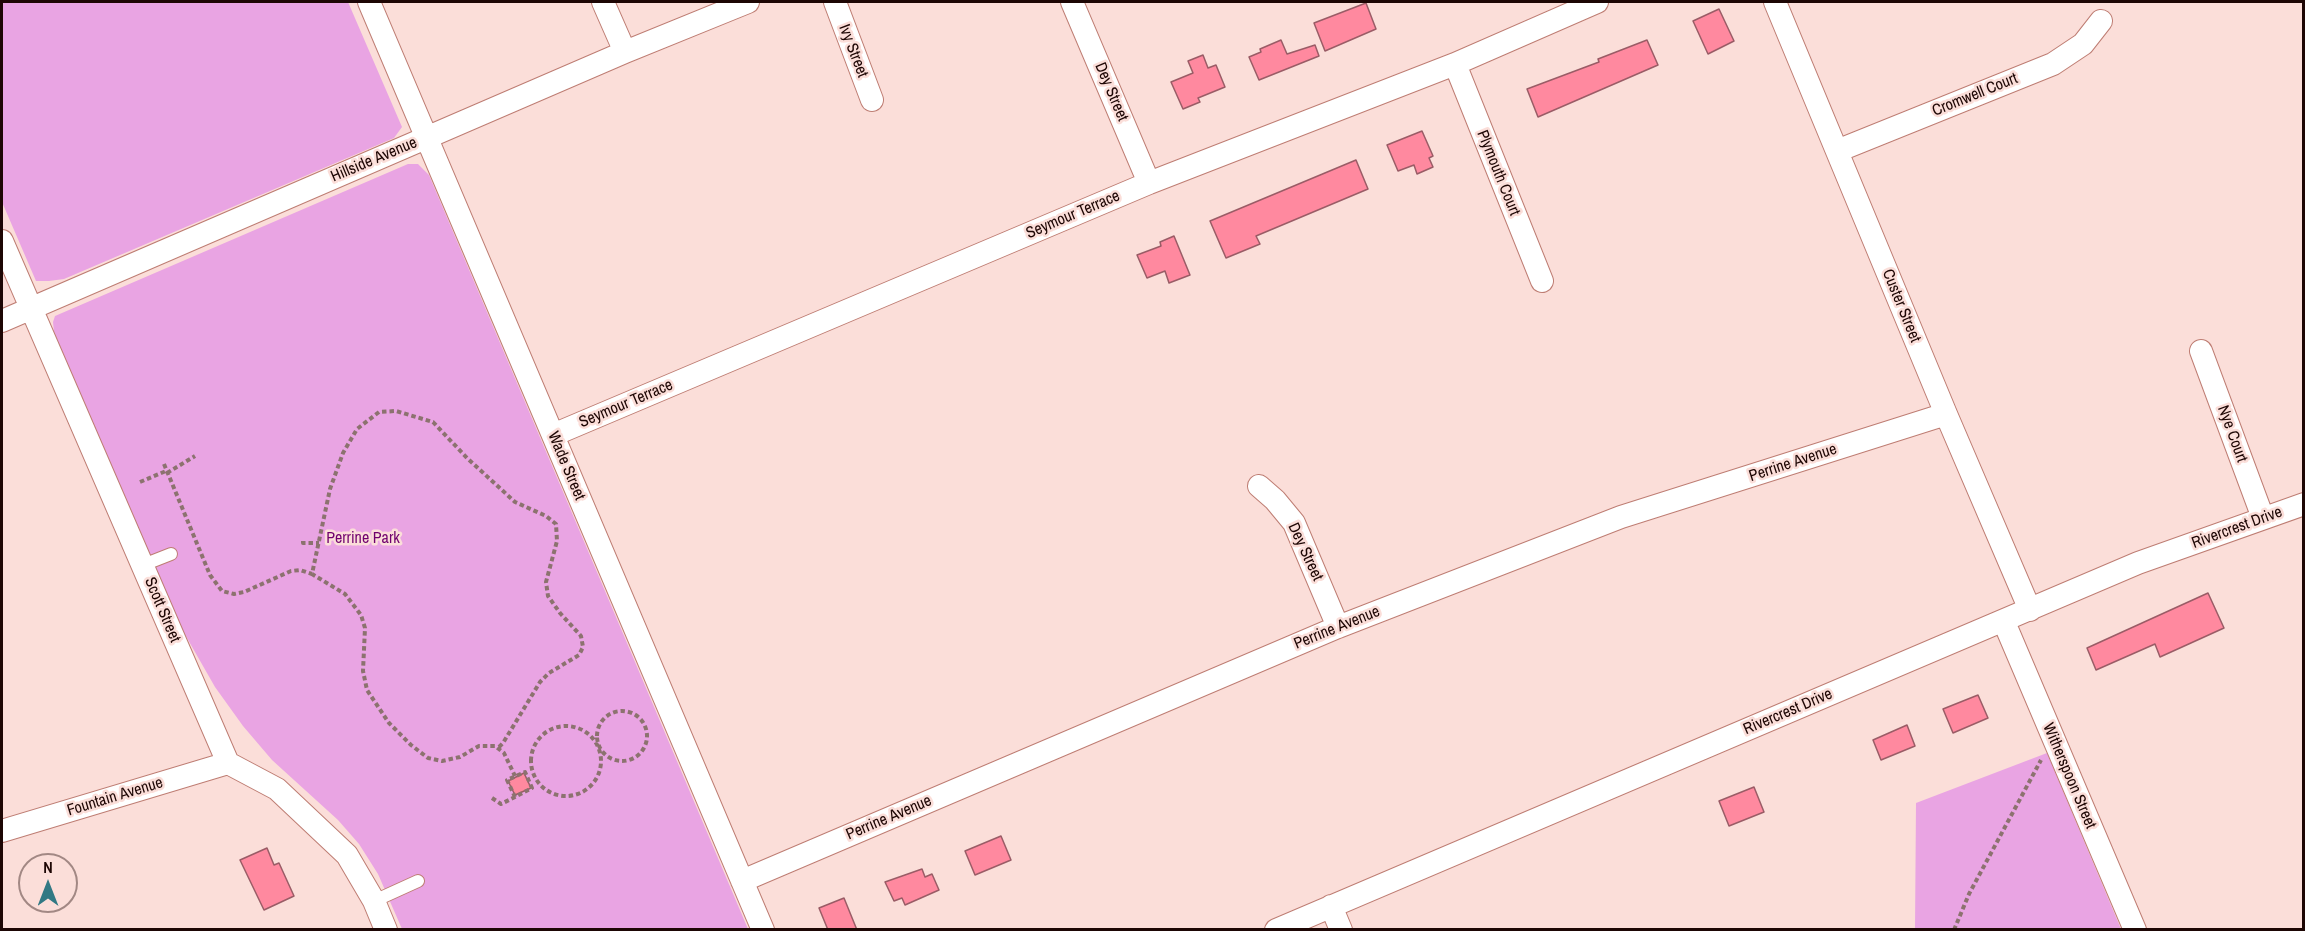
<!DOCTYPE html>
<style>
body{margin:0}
#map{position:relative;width:2305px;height:931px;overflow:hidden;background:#fbded9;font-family:"Archivo Narrow",sans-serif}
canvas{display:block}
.frame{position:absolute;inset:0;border:3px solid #1d0604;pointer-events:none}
.north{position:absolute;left:18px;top:853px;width:60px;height:60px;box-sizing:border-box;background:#fbded9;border:2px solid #a28884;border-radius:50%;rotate:0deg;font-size:16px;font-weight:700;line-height:24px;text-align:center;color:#1d0604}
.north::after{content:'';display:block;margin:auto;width:21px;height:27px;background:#327984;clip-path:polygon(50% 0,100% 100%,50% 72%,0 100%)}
</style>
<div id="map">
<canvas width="2305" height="931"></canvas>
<div class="frame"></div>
<div class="north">N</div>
</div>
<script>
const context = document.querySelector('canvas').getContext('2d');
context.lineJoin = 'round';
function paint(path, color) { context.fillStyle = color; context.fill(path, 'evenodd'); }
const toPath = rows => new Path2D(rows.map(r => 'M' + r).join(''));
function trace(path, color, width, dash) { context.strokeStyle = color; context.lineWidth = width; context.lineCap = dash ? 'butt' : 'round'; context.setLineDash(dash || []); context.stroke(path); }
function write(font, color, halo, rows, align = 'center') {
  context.font = font + ' "Archivo Narrow",sans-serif'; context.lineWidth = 5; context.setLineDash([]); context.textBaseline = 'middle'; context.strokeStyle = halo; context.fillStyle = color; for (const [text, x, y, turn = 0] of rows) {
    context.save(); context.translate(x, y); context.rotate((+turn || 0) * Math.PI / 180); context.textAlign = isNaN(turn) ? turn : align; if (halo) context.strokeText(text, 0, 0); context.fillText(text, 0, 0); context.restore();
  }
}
const green = toPath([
 [2,2,348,2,402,127,394,138,64,279,49,281,36,281,2,202],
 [408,164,418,164,429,175,748,929,402,929,378,874,359,844,338,820,272,760,243,726,215,687,179,624,54,332,53,322,55,316],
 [2047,753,2121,929,1915,929,1916,803]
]);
const building = toPath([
 [1366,3,1376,29,1325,51,1314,23,1366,3],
 [1719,9,1734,41,1708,54,1693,21,1719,9],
 [1281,40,1287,54,1315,45,1319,56,1259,80,1249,57,1261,52,1260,49,1281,40],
 [1647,40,1658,65,1538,117,1527,89,1599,62,1598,59,1647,40],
 [1203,55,1208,68,1216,65,1225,87,1198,98,1200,102,1183,109,1171,82,1193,73,1188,61,1203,55],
 [1422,131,1433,156,1429,158,1433,167,1417,174,1414,165,1398,171,1387,145,1422,131],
 [1356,160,1368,189,1256,236,1260,244,1226,258,1210,221,1356,160],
 [1174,236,1190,275,1169,283,1165,271,1147,278,1137,255,1161,246,1160,242,1174,236],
 [2208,593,2224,628,2160,657,2155,644,2096,670,2087,648,2208,593],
 [1978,695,1988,718,1953,733,1943,709,1978,695],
 [1907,725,1915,746,1881,760,1873,740,1907,725],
 [524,773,531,788,515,795,508,781,524,773],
 [1754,787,1764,812,1729,826,1719,801,1754,787],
 [1001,836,1011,860,975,875,965,851,1001,836],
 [267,848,274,865,279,863,294,896,264,910,240,860,267,848],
 [922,869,925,877,932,874,939,890,905,905,902,898,894,901,885,882,922,869],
 [844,898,857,930,828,930,819,908,844,898]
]);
const path = toPath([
 [164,464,210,575,222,591,234,594,244,592,291,571,300,570,312,574],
 [167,473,195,456],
 [140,482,166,471],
 [303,541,303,543,319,543],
 '597 736a25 25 0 1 1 50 0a25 25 0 1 1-50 0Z',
 '531 761a35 35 0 1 1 70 0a35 35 0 1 1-70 0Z',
 [499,747,503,743,540,682,549,673,579,655,583,647,581,636,560,613,548,596,546,582,557,541,556,524,546,516,515,502,467,458,433,422,396,411,379,412,357,429,343,453,330,489,312,574,345,594,361,615,365,628,363,671,367,690,389,723,411,745,428,758,442,761,460,757,479,746,495,746,504,753,515,776],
 [492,798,501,804,515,797,532,788,525,772,507,780,515,797],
 [1954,930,1969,894,2041,760]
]);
const service = toPath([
 [143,565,171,554],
 [374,901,418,881]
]);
const minor = toPath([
 [369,2,763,930],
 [603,2,625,52],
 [835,2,872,100],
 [1072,2,1149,183],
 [1775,2,1946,414,2030,610],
 [1455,64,1542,281],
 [1837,151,2053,64,2083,44,2101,21],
 [2,241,228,763,277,789,347,855,374,901,386,930],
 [2,321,625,52,748,2],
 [2201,351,2263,518],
 [553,435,1149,183,1455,64,1597,2],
 [1259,486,1275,500,1294,523,1338,627],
 [2004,622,2135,930],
 [2,831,228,763],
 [742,881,1338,627,1621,517,1946,414],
 [1331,906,1341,930],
 [1276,930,2138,563,2304,504]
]);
const streetNames = [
 ["Ivy Street",853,51,69],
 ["Dey Street",1111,92,67],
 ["Cromwell Court",1975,95,-22],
 ["Hillside Avenue",374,160,-23],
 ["Plymouth Court",1498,173,68],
 ["Seymour Terrace",1073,215,-23],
 ["Custer Street",1901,306,68],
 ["Seymour Terrace",626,404,-23],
 ["Nye Court",2232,434,70],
 ["Perrine Avenue",1793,463,-18],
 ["Wade Street",566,466,67],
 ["Rivercrest Drive",2237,528,-20],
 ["Dey Street",1305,552,65],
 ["Scott Street",162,610,67],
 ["Perrine Avenue",1337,628,-22],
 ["Rivercrest Drive",1788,712,-23],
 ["Witherspoon Street",2069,776,67],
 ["Fountain Avenue",115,797,-17],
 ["Perrine Avenue",889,818,-23]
];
const parkNames = [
 ["Perrine Park",363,539]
];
paint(green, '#e9a4e3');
paint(building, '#ff899f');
trace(building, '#9a5c66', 1.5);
trace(service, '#be7d73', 14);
trace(minor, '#be7d73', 24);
trace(path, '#8c726f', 4, [4.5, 3]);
trace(service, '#fff', 12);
trace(minor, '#fff', 22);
write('16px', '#1d0604', '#fbded9', streetNames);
write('16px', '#70006e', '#fbded9', parkNames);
</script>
